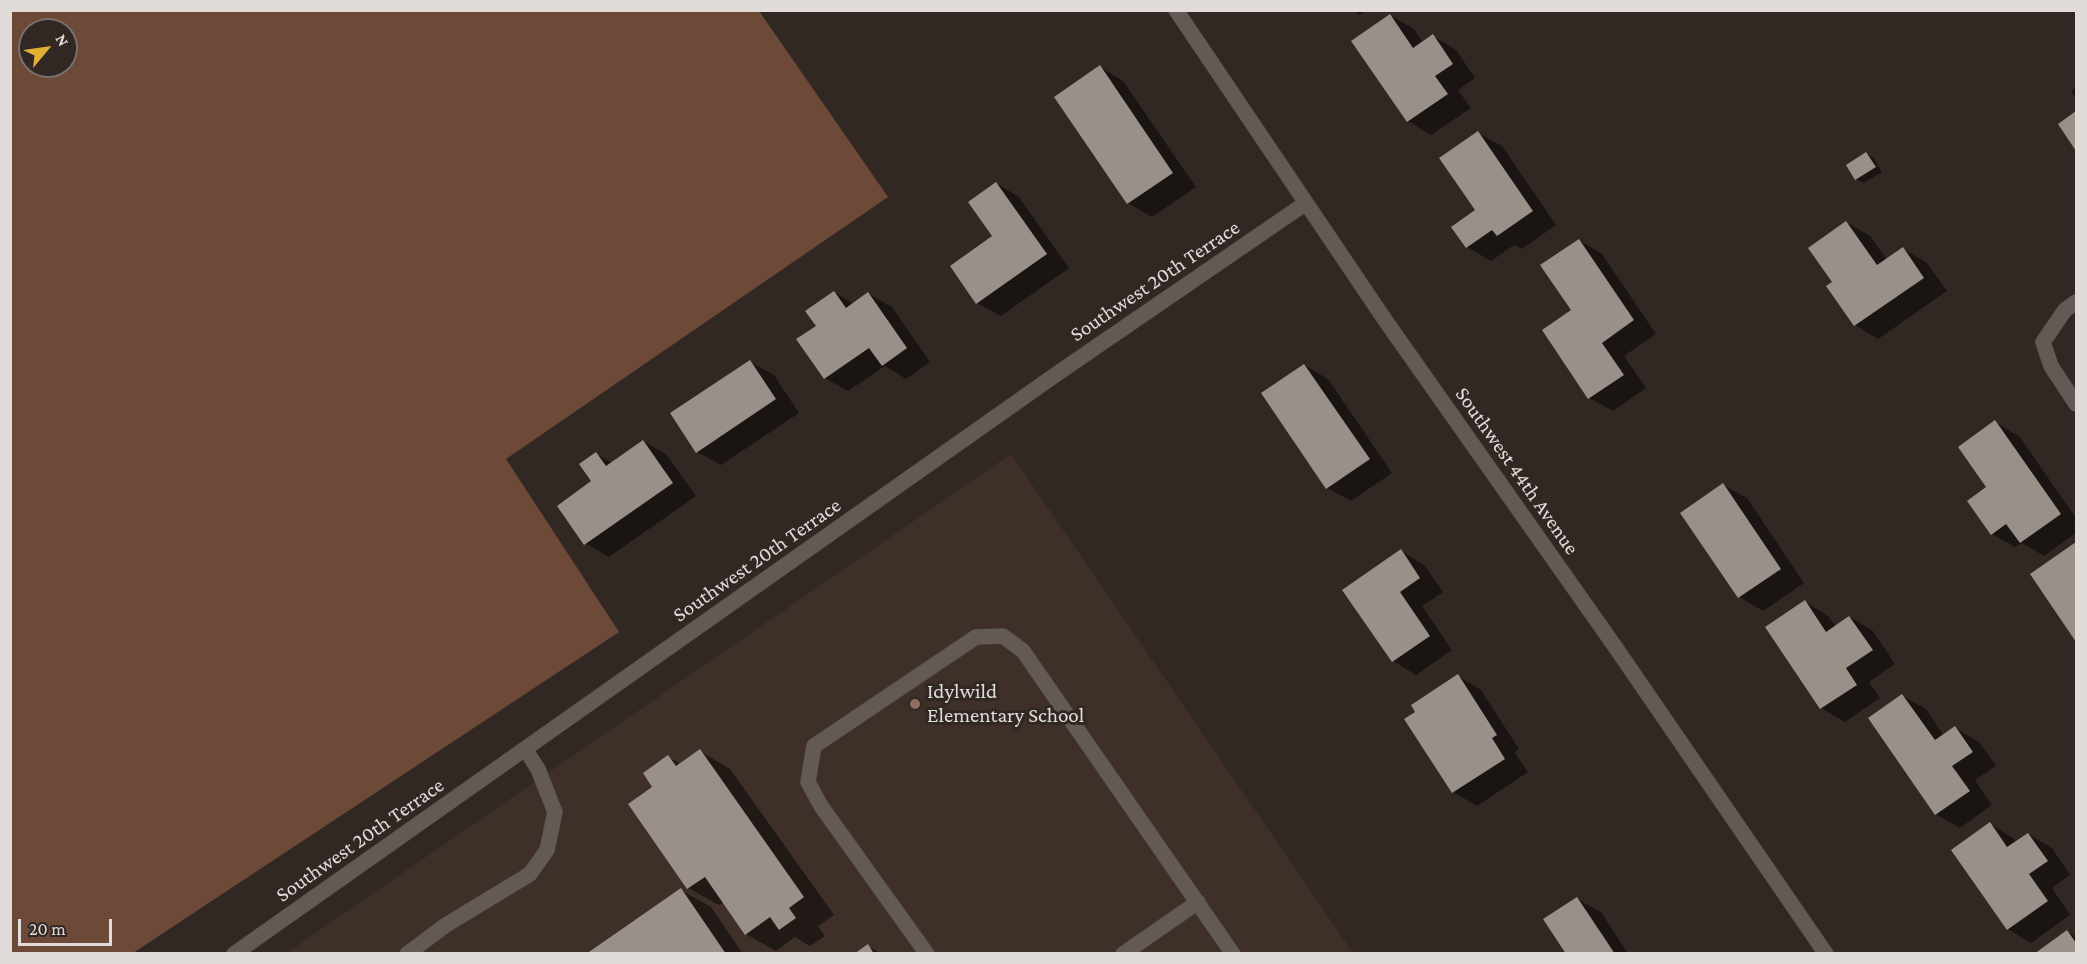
<!DOCTYPE html>
<style>
body{margin:0}
#map{position:relative;width:2087px;height:964px;overflow:hidden;background:#312824;font-family:"Crimson Pro",serif}
canvas{display:block}
.frame{position:absolute;inset:0;border:12px solid #e1dbd9;pointer-events:none}
.north{position:absolute;left:18px;top:18px;width:60px;height:60px;box-sizing:border-box;background:#312824;border:2px solid #77706c;border-radius:50%;rotate:61deg;font-size:16px;font-weight:700;line-height:24px;text-align:center;color:#e1dbd9}
.north::after{content:'';display:block;margin:auto;width:21px;height:27px;background:#e0b034;clip-path:polygon(50% 0,100% 100%,50% 72%,0 100%)}
.scale{position:absolute;left:18px;top:919px;width:94px;height:27px;box-sizing:border-box;border:3px solid #e1dbd9;border-top:0;padding-left:8px;font-size:18px;line-height:21px;white-space:nowrap;color:#e1dbd9;-webkit-text-stroke:4px #312824;paint-order:stroke}
</style>
<div id="map">
<canvas width="2087" height="964"></canvas>
<div class="frame"></div>
<div class="north">N</div>
<div class="scale">20 m</div>
</div>
<script>
const context = document.querySelector('canvas').getContext('2d');
context.lineJoin = 'round';
function paint(path, color) { context.fillStyle = color; context.fill(path, 'evenodd'); }
const toPath = rows => new Path2D(rows.map(r => 'M' + r).join(''));
function trace(path, color, width, dash) { context.strokeStyle = color; context.lineWidth = width; context.lineCap = dash ? 'butt' : 'round'; context.setLineDash(dash || []); context.stroke(path); }
function write(font, color, halo, rows, align = 'center') {
  context.font = font + ' "Crimson Pro",serif'; context.lineWidth = 6; context.setLineDash([]); context.textBaseline = 'middle'; context.strokeStyle = halo; context.fillStyle = color; for (const [text, x, y, turn = 0] of rows) {
    context.save(); context.translate(x, y); context.rotate((+turn || 0) * Math.PI / 180); context.textAlign = isNaN(turn) ? turn : align; if (halo) context.strokeText(text, 0, 0); context.fillText(text, 0, 0); context.restore();
  }
}
const built = toPath([
 [1011,454,1353,953,285,954]
]);
const green = toPath([
 [10,11,759,11,888,197,506,459,619,632,133,953,11,953],
 [30,30,66,30,66,66,30,66]
]);
const shadow = toPath([
 [1352,10,1366,10,1360,15],
 [1391,16,1414,29,1423,43,1433,36,1456,50,1475,78,1458,90,1471,108,1431,135,1408,121],
 [1100,67,1123,81,1196,187,1152,217,1128,203,1056,97],
 [2076,87,2076,98,2071,91],
 [1478,133,1502,146,1556,225,1522,249,1514,245,1491,261,1467,247,1454,227,1477,210],
 [1866,154,1874,158,1882,172,1864,183,1856,179],
 [996,183,1019,197,1069,268,1001,316,977,303,994,236],
 [1846,222,1870,236,1887,260,1903,249,1926,262,1947,291,1878,339,1855,325,1834,282],
 [1579,240,1602,254,1656,334,1624,356,1646,388,1613,411,1589,398,1573,310],
 [834,292,854,304,869,294,892,307,930,362,906,379,885,366,848,391,825,378,818,326],
 [750,362,774,375,799,413,721,465,697,452],
 [1304,365,1328,379,1392,473,1351,501,1327,488],
 [1995,422,2019,436,2076,518,2076,533,2044,556,2022,543,2015,547,1992,534,1989,488],
 [643,441,667,455,696,496,609,557,585,543,596,454,612,463],
 [1723,485,1747,498,1804,583,1763,611,1739,597,1682,513],
 [2076,544,2076,639,2032,574],
 [1401,551,1424,565,1443,592,1422,606,1452,650,1416,675,1393,661],
 [1805,602,1828,616,1836,627,1850,617,1873,631,1895,664,1869,682,1880,698,1845,722,1821,708,1767,627],
 [1458,676,1481,690,1519,749,1514,752,1528,772,1477,806,1453,792,1406,720],
 [1902,696,1926,709,1944,736,1955,728,1979,742,1996,766,1975,780,1992,805,1960,828,1936,814],
 [700,751,730,769,834,915,818,926,825,936,810,946,795,937,776,951,746,934,724,902,719,905,688,888,655,788,668,757,681,764],
 [1990,824,2013,838,2017,843,2028,834,2052,848,2070,875,2052,888,2070,915,2031,943,2008,929],
 [681,890,711,907,743,954,589,954],
 [1577,899,1601,912,1628,954,1568,954],
 [2067,931,2076,937,2076,954,2036,954],
 [868,946,882,954,856,954]
]);
const building = toPath([
 [1390,14,1413,48,1433,34,1453,64,1435,76,1448,94,1407,122,1351,41],
 [1100,65,1173,173,1127,204,1054,97],
 [2076,111,2076,151,2058,124],
 [1478,131,1533,211,1497,236,1492,230,1466,248,1451,227,1475,210,1439,158],
 [1866,152,1876,167,1855,180,1846,165],
 [996,182,1047,254,976,304,950,266,992,236,968,202],
 [1846,221,1877,265,1903,247,1924,278,1854,326,1826,286,1832,282,1808,248],
 [1579,239,1634,320,1602,343,1624,375,1588,399,1542,330,1571,310,1540,265],
 [834,291,846,308,868,292,907,348,882,366,869,348,824,379,796,339,816,326,805,311],
 [750,360,776,399,696,453,670,413],
 [1304,364,1370,459,1326,489,1261,393],
 [1995,420,2061,514,2020,543,2006,524,1991,535,1967,501,1986,487,1958,447],
 [643,440,673,483,584,545,557,506,591,481,579,464,596,452,606,466],
 [1723,483,1781,569,1738,598,1680,513],
 [2076,542,2076,642,2030,574],
 [1401,549,1420,578,1400,592,1430,636,1392,662,1342,590],
 [1805,600,1826,632,1849,616,1873,650,1846,668,1857,685,1820,709,1765,627],
 [1458,674,1497,735,1492,738,1505,759,1452,793,1404,719,1415,712,1411,705],
 [1902,694,1935,740,1955,726,1973,752,1952,766,1970,791,1935,815,1868,718],
 [700,749,804,897,789,908,796,918,779,930,770,917,745,935,705,877,687,889,628,804,652,787,643,773,668,755,676,766],
 [1990,822,2007,847,2028,833,2048,861,2029,874,2048,901,2007,930,1951,850],
 [681,888,726,954,586,954],
 [1577,897,1615,954,1566,954,1543,919],
 [2067,930,2076,943,2076,954,2034,954],
 [868,944,874,954,854,954]
]);
const service = toPath([
 [407,954,446,925,530,874,547,850,555,812,538,769,525,749],
 [927,954,821,806,808,782,814,746,976,637,1003,636,1023,651,1233,954],
 [1123,954,1198,902]
]);
const minor = toPath([
 [1176,10,1385,320,1616,648,1826,954],
 [2076,302,2065,310,2043,342,2051,366,2076,404],
 [234,954,1058,373,1306,203]
]);
const markers = [
 [915,704,6,"#8d6e63"]
];
const streetNames = [
 ["Southwest 20th Terrace",1155,281,-34],
 ["Southwest 44th Avenue",1517,471,55],
 ["Southwest 20th Terrace",757,560,-35],
 ["Southwest 20th Terrace",360,840,-35]
];
const poiNames = [
 ["Idylwild",927,692],
 ["Elementary School",927,716]
];
paint(built, '#3e2f28');
paint(green, '#6d4a38');
paint(shadow, '#0007');
paint(building, '#999089');
trace(service, '#4c4642', 16);
trace(minor, '#4c4642', 16);
trace(service, '#645a55', 15);
trace(minor, '#645a55', 15);
for (const [x, y, r, color] of markers) { const dot = new Path2D(); dot.arc(x, y, r, 0, 2 * Math.PI); context.fillStyle = color; context.fill(dot); trace(dot, '#312824', 2); }
write('21px', '#e1dbd9', '#312824', streetNames);
write('21px', '#e1dbd9', '#312824', poiNames, 'left');
</script>
